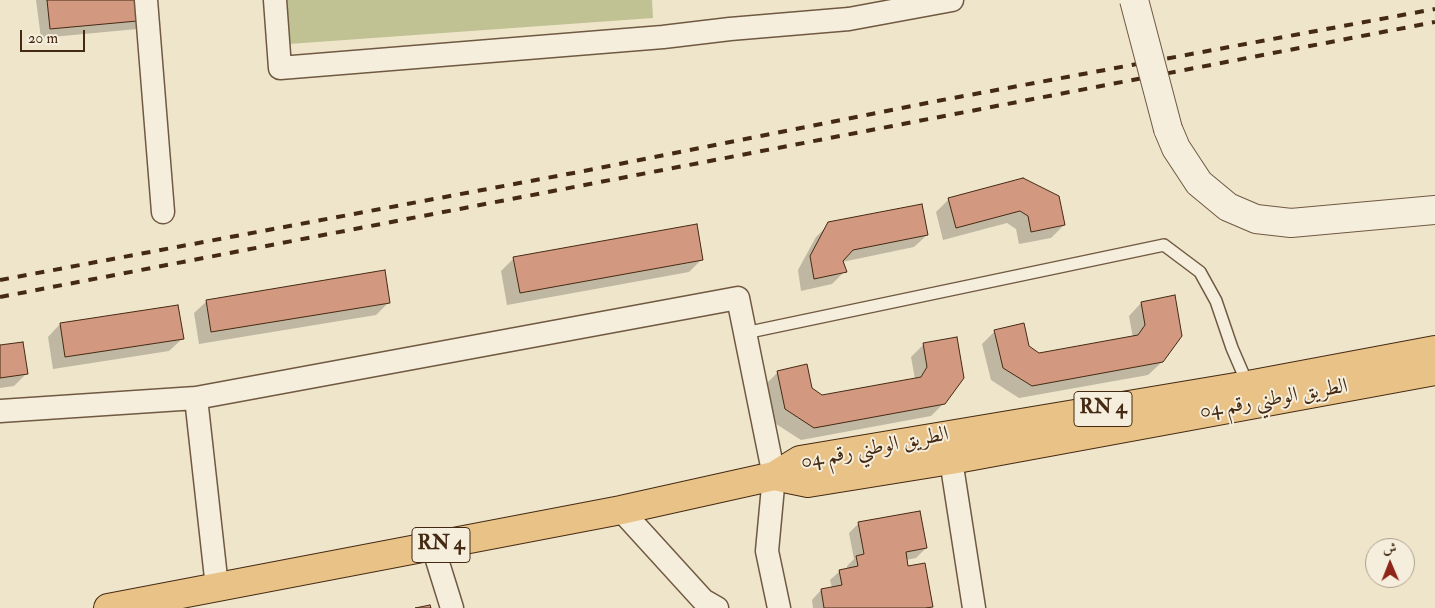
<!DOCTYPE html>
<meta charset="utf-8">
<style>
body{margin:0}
#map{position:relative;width:1435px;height:608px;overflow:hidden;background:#efe5cb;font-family:"IM FELL Double Pica",Amiri,serif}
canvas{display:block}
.north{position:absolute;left:1365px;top:538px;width:50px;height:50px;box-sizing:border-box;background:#f5eedd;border:1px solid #afa08c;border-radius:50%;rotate:359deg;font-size:14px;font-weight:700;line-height:20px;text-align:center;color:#452a13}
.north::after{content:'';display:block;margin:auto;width:18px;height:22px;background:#8f2418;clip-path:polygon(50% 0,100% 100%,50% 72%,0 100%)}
.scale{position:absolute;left:20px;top:30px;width:65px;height:22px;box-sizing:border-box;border:2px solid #452a13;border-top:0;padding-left:6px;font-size:15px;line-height:18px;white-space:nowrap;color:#452a13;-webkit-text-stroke:4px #f5eedd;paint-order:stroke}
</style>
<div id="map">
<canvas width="1435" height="608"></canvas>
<div class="north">ش</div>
<div class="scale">20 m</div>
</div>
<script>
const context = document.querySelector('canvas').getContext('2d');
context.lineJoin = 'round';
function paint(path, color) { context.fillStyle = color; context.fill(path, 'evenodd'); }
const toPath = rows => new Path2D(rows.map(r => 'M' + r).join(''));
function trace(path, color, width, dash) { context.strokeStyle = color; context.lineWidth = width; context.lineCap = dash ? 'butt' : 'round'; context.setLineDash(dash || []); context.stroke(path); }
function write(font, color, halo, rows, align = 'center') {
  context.font = font + ' "IM FELL Double Pica",Amiri,serif'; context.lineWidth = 4; context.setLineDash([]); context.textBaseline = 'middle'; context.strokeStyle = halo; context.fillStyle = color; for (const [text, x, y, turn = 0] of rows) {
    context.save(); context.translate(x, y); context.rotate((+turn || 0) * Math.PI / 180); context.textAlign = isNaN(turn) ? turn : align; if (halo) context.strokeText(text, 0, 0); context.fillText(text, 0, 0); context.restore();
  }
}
const green = toPath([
 [285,0,652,0,653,18,289,44]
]);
const shadow = toPath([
 [36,0,145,0,147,20,137,29,41,38],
 [1023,180,1064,225,1051,238,1019,244,1016,229,1007,223,943,240,936,212,949,199],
 [829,224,927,235,914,247,842,262,845,271,832,284,801,291,798,270,816,237],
 [514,258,702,259,689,272,507,305,501,271],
 [207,301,389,302,376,315,199,344,194,313],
 [1141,303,1162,362,1148,375,1019,398,991,380,982,344,995,331,1028,347,1039,354,1133,338,1129,316],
 [60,324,182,339,169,351,53,369,48,337],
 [924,344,944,403,931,416,801,440,773,422,765,385,777,373,806,366,811,389,822,396,915,379,911,357],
 [0,347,27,373,14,386,0,388],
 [919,512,926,548,916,558,906,560,907,568,932,606,930,608,813,608,812,600,821,590,832,588,830,580,840,571,847,569,847,566,854,559,849,533,858,524]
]);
const building = toPath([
 [47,0,146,0,148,20,50,29,47,0],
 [1023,178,1059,196,1065,225,1031,232,1028,216,1020,211,956,228,948,198,1023,178],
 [922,204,928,235,853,250,843,261,847,272,814,279,810,256,828,222,922,204],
 [697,224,703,260,520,293,513,257,697,224],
 [385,270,390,303,211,332,206,300,385,270],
 [1175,295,1182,336,1163,362,1032,386,1003,368,994,330,1024,323,1029,346,1039,353,1138,335,1145,325,1141,302,1175,295],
 [178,305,184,339,65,357,60,323,178,305],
 [957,337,964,378,945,404,814,428,785,409,777,371,807,364,812,388,822,395,921,377,927,367,923,343,957,337],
 [23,342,28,374,0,378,0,345,23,342],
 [920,511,927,548,906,552,908,566,925,563,933,607,925,608,824,608,821,589,842,585,839,570,858,566,856,556,864,554,858,522,920,511],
 [430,605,431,608,415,608,430,605]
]);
const service = toPath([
 [745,333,1164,245,1200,272,1216,301,1232,348,1248,385]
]);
const minor = toPath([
 [146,0,163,212],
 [275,0,280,68,663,37,730,29,849,19,952,0],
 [196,398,217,587],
 [0,411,196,398,738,298,774,476,767,551,779,608],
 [951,460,974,608],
 [621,510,703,600,717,608],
 [433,547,452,608]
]);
const tertiary = toPath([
 [1168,129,1176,148,1199,183,1228,207,1256,219,1291,223,1435,210]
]);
const primary = toPath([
 [774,476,808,483,951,460,1435,371],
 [108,608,621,510,774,476,800,460,1248,385,1435,350]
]);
const rail = toPath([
 [0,280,584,171,937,101,1435,9],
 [0,297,1435,22]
]);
const tertiaryBridge = toPath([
 [1134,0,1168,129]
]);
const shields = [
 [1103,409,58],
 [441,545,58]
];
const shieldNames = [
 ["RN 4",1103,409],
 ["RN 4",441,545]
];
const streetNames = [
 ["الطريق الوطني رقم 04",1274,400,-10],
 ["الطريق الوطني رقم 04",875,449,-11]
];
paint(green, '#c0c293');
paint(shadow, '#0003');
paint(building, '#d29880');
trace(building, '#452a13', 1);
trace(service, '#705941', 14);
trace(minor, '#705941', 25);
trace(tertiary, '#705941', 30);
trace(primary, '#452a13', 30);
trace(service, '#f5eedd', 11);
trace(minor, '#f5eedd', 22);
trace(tertiary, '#f5eedd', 28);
trace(primary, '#e8c286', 28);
trace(rail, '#452a13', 4, [9, 9]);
trace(tertiaryBridge, '#705941', 30, []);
trace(tertiaryBridge, '#f5eedd', 28);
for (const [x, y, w] of shields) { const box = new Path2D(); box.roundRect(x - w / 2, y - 17.5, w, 35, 4); context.fillStyle = '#f5eedd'; context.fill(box); trace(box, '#452a13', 1); }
write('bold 20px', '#452a13', null, shieldNames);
write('21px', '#452a13', '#f5eedd', streetNames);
</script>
